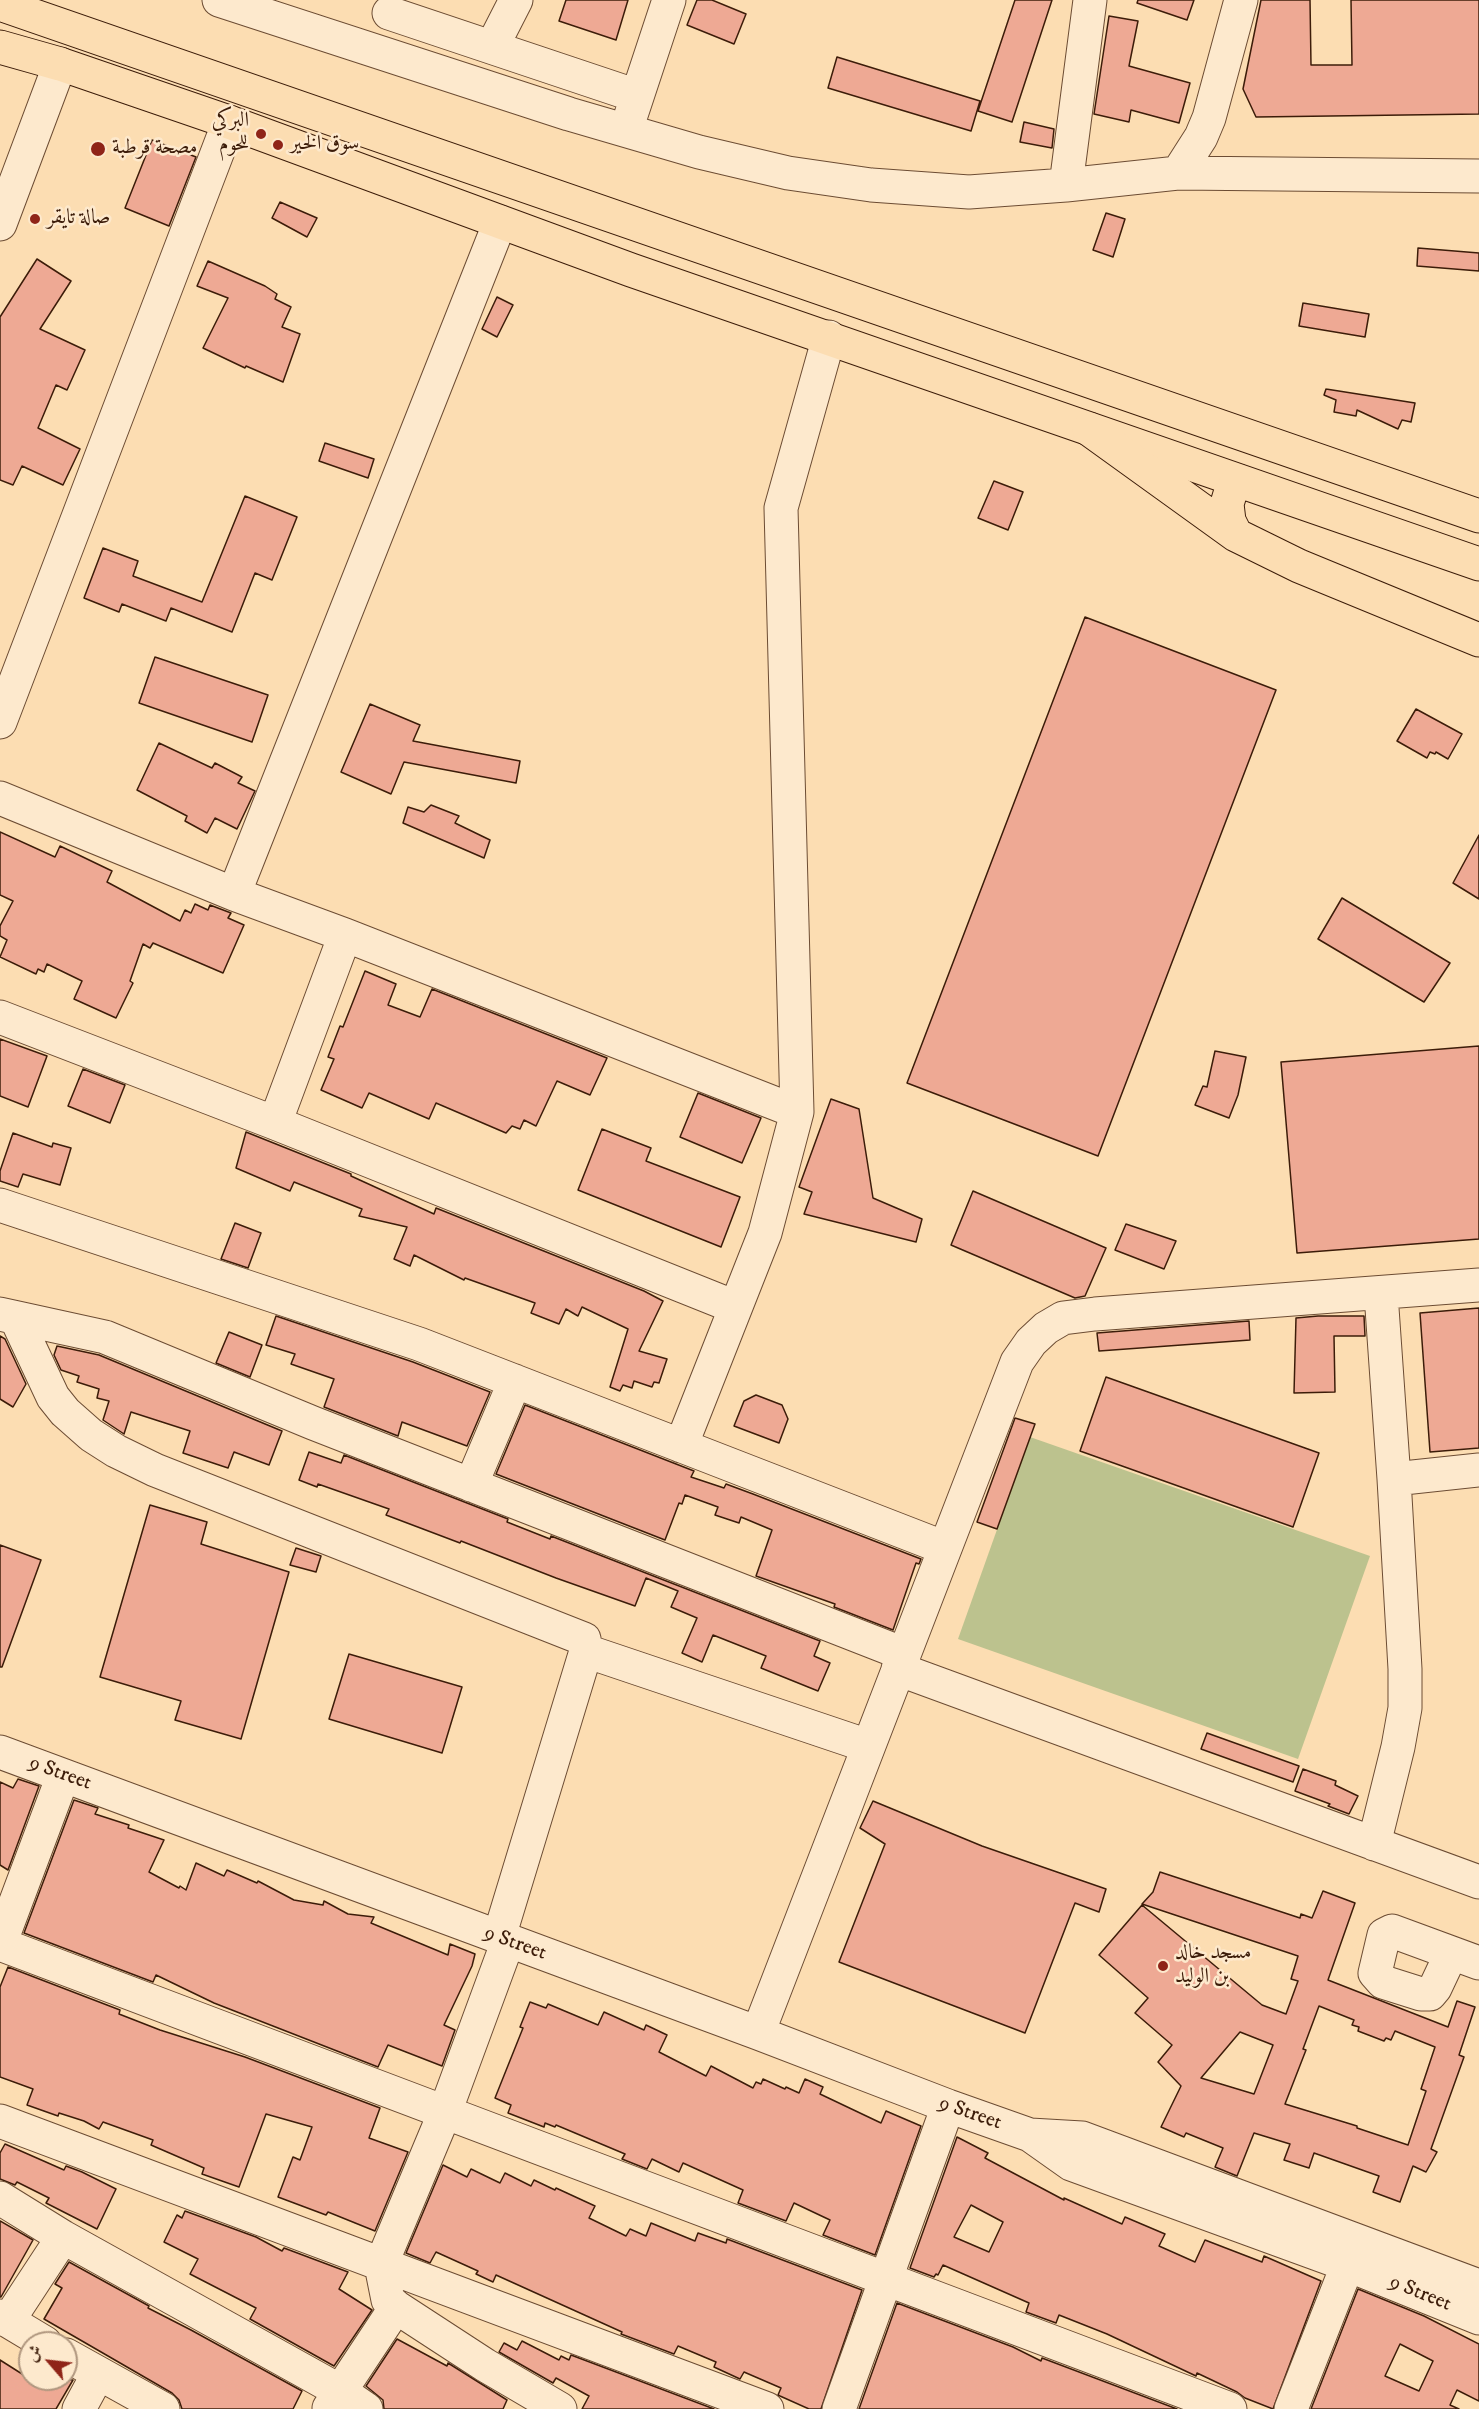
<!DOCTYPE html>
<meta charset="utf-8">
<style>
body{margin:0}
#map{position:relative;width:1479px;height:2409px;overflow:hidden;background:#fcddb2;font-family:"IM FELL DW Pica",Amiri,serif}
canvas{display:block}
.north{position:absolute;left:18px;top:2331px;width:60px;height:60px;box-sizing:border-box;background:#fde9cd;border:2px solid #b0977f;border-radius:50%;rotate:298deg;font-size:16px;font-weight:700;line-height:24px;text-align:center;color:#3c1c09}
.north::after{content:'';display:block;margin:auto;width:21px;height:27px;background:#8f2418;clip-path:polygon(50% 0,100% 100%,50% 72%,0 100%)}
</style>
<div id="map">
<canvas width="1479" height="2409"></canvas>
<div class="north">ش</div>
</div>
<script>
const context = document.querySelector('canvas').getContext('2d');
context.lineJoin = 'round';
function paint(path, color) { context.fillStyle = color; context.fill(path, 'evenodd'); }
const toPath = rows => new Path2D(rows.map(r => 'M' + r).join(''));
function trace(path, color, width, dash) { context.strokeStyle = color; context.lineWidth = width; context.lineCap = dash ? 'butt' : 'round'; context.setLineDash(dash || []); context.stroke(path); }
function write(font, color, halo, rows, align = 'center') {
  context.font = font + ' "IM FELL DW Pica",Amiri,serif'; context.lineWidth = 5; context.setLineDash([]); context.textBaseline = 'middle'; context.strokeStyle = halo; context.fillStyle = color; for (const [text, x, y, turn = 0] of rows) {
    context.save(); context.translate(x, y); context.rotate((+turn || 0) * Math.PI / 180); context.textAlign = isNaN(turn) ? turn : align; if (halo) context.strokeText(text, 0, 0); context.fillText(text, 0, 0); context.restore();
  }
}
const green = toPath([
 [1030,1437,1370,1556,1298,1759,958,1639]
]);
const building = toPath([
 [566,0,628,0,616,40,559,21,566,0],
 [697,0,712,0,746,14,734,44,687,25,697,0],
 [1015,0,1052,0,1012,122,978,111,1015,0],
 [1138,0,1194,0,1187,20,1137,3,1138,0],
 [1261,0,1310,0,1311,65,1352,65,1351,0,1479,0,1479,114,1256,117,1243,89,1261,0],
 [1109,16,1138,21,1129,66,1190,83,1179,123,1131,110,1129,122,1094,114,1109,16],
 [837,57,980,101,971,131,828,88,837,57],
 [1024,122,1054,129,1052,148,1020,142,1024,122],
 [152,140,196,157,169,226,125,208,152,140],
 [280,202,317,218,307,237,272,218,280,202],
 [1106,213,1125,219,1113,257,1093,250,1106,213],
 [1418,248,1479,253,1479,271,1417,266,1418,248],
 [37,259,71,281,40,329,85,350,67,390,56,385,38,428,80,449,63,485,22,466,13,485,0,480,0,317,37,259],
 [208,261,265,286,277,294,275,299,291,307,282,327,300,334,283,382,246,366,245,368,203,348,228,298,197,286,208,261],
 [497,297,513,305,497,337,482,329,497,297],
 [1303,303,1369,314,1365,337,1299,326,1303,303],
 [1326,389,1415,403,1411,422,1402,420,1398,429,1357,410,1356,416,1334,412,1336,400,1324,395,1326,389],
 [325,443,374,459,368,478,319,461,325,443],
 [994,481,1023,492,1008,530,978,518,994,481],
 [245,496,297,517,272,580,255,573,232,632,171,608,166,621,122,604,119,612,84,598,103,548,138,561,133,576,202,602,245,496],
 [1085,617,1276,690,1098,1156,907,1083,1085,617],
 [155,657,268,695,252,742,139,703,155,657],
 [370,704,420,725,413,741,520,761,516,783,404,762,391,794,341,772,370,704],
 [1416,709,1462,734,1448,759,1436,752,1435,754,1430,752,1427,758,1397,741,1416,709],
 [159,743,212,768,215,763,242,777,238,783,255,791,237,829,215,818,207,833,185,821,187,816,137,790,159,743],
 [431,805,459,816,455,823,490,840,484,858,403,823,408,807,424,812,431,805],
 [0,832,55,857,60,846,112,871,107,882,180,921,185,910,191,913,195,904,208,910,210,905,231,913,228,918,244,925,223,973,153,943,150,948,143,944,130,981,133,983,116,1018,74,999,82,981,47,964,44,972,38,969,36,974,0,957,7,940,0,936,0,926,13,901,0,895,0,832],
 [1479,835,1479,899,1453,883,1479,835],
 [1342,898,1450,963,1424,1002,1318,939,1342,898],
 [365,971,396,984,388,1005,420,1017,432,989,607,1058,590,1095,557,1081,536,1126,524,1120,520,1129,512,1126,506,1133,436,1103,429,1119,369,1093,362,1108,321,1090,334,1059,328,1057,340,1026,343,1027,365,971],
 [0,1039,47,1056,28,1107,0,1096,0,1039],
 [1479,1046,1479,1239,1297,1253,1281,1062,1479,1046],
 [1215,1051,1246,1057,1238,1095,1229,1118,1195,1105,1203,1086,1207,1087,1215,1051],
 [83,1069,125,1085,110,1123,68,1106,83,1069],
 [698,1093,761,1118,742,1163,680,1137,698,1093],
 [831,1099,859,1109,873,1198,922,1219,916,1242,804,1214,812,1192,799,1187,831,1099],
 [602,1129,651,1148,646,1161,740,1197,721,1247,578,1190,602,1129],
 [246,1132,351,1174,351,1176,434,1214,436,1208,644,1291,663,1301,639,1351,667,1359,659,1383,654,1382,652,1387,634,1381,632,1388,623,1385,620,1391,610,1387,628,1329,582,1307,578,1316,566,1309,559,1324,531,1313,535,1303,465,1278,464,1280,414,1255,410,1266,394,1259,407,1227,359,1216,362,1209,294,1182,290,1191,236,1168,246,1132],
 [13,1133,52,1147,53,1143,71,1148,60,1185,23,1174,18,1187,0,1181,0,1171,13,1133],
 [973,1191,1106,1248,1085,1296,1075,1298,951,1245,973,1191],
 [235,1223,261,1233,248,1268,221,1259,235,1223],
 [1126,1224,1176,1241,1164,1269,1115,1250,1126,1224],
 [1479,1308,1479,1448,1430,1452,1420,1313,1479,1308],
 [276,1316,413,1362,490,1392,467,1446,402,1422,398,1436,324,1407,334,1379,291,1364,295,1354,266,1345,276,1316],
 [1318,1316,1364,1316,1365,1336,1334,1336,1335,1392,1294,1393,1296,1318,1318,1316],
 [1249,1321,1250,1340,1099,1351,1097,1333,1249,1321],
 [229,1332,262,1345,250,1377,216,1363,229,1332],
 [0,1336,5,1339,26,1384,13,1407,0,1399,0,1336],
 [57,1346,99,1355,282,1431,269,1465,234,1452,228,1468,183,1453,190,1431,131,1412,124,1434,103,1420,109,1401,97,1398,99,1389,77,1382,79,1376,61,1370,54,1355,57,1346],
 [1106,1377,1319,1453,1293,1527,1080,1451,1106,1377],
 [756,1395,782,1405,788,1419,779,1443,734,1426,744,1401,756,1395],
 [525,1405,694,1471,691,1477,724,1488,726,1484,753,1494,921,1559,919,1564,916,1563,893,1630,834,1607,835,1604,756,1576,772,1530,741,1517,739,1523,715,1515,718,1507,685,1495,682,1504,679,1503,665,1540,496,1474,525,1405],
 [1015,1418,1035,1424,997,1529,977,1522,1015,1418],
 [309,1452,341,1463,344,1455,508,1519,507,1522,550,1539,551,1536,820,1641,814,1656,830,1663,818,1691,761,1668,766,1656,713,1635,702,1662,682,1653,697,1618,671,1607,678,1591,646,1578,635,1606,556,1578,461,1541,460,1543,386,1515,389,1509,318,1484,317,1487,299,1480,309,1452],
 [150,1505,207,1522,201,1544,289,1572,241,1739,175,1720,181,1701,100,1677,150,1505],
 [0,1545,41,1560,2,1667,0,1667,0,1545],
 [296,1548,321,1556,316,1572,290,1565,296,1548],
 [349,1654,462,1687,442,1753,329,1719,349,1654],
 [1207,1733,1299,1766,1293,1782,1201,1749,1207,1733],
 [1303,1769,1336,1781,1335,1785,1358,1796,1349,1814,1328,1806,1330,1804,1295,1791,1303,1769],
 [18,1779,39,1786,8,1870,0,1865,0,1782,13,1788,18,1779],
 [74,1800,98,1808,95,1814,129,1825,128,1828,164,1840,149,1872,179,1888,180,1886,186,1890,196,1863,224,1876,227,1870,257,1883,258,1881,294,1900,323,1905,324,1901,348,1914,374,1917,371,1923,448,1955,450,1944,475,1954,472,1966,444,2025,455,2030,442,2066,388,2045,378,2067,214,2003,156,1975,153,1982,24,1933,74,1800],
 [873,1801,982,1846,1106,1889,1099,1912,1075,1903,1025,2033,839,1962,885,1844,860,1828,873,1801],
 [1160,1872,1300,1918,1301,1914,1312,1918,1323,1891,1355,1903,1328,1980,1448,2027,1457,2001,1475,2007,1459,2055,1464,2057,1431,2149,1437,2152,1426,2172,1413,2166,1400,2202,1373,2192,1379,2176,1314,2153,1309,2168,1284,2160,1290,2144,1254,2133,1237,2176,1215,2167,1223,2148,1186,2133,1184,2137,1161,2127,1181,2086,1158,2062,1172,2045,1135,2013,1148,1998,1099,1955,1142,1905,1262,2005,1286,2014,1298,1981,1291,1979,1298,1956,1142,1904,1153,1892,1160,1872],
 [1319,2006,1354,2020,1352,2025,1359,2027,1358,2031,1384,2041,1386,2038,1391,2040,1395,2031,1435,2047,1421,2089,1426,2091,1408,2145,1357,2128,1357,2126,1285,2104,1306,2050,1303,2049,1319,2006],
 [1240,2032,1273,2045,1254,2094,1201,2078,1240,2032],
 [8,1967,120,2010,119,2014,160,2030,245,2057,380,2108,369,2138,408,2152,375,2231,328,2212,326,2215,278,2197,293,2157,300,2160,312,2127,266,2114,239,2187,202,2174,204,2168,151,2145,153,2140,103,2122,99,2129,84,2121,59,2113,58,2116,27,2105,33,2089,0,2077,0,1987,8,1967],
 [530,2002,546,2008,548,2004,598,2025,604,2012,644,2030,646,2025,667,2035,659,2052,706,2076,711,2066,753,2088,756,2082,761,2084,763,2079,785,2089,786,2087,799,2093,805,2079,823,2087,820,2094,881,2123,886,2111,921,2126,875,2255,823,2235,830,2220,794,2203,786,2221,738,2203,743,2190,683,2163,679,2172,652,2159,647,2169,622,2159,625,2154,556,2125,555,2127,545,2123,544,2127,508,2113,511,2105,495,2098,523,2028,520,2027,530,2002],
 [957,2137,988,2153,985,2158,1064,2200,1064,2198,1122,2224,1125,2217,1165,2234,1159,2246,1195,2262,1205,2240,1262,2262,1264,2256,1321,2281,1273,2409,1245,2398,1237,2392,1197,2373,1196,2376,1107,2334,1059,2315,1056,2323,1026,2312,1029,2303,943,2265,938,2275,936,2274,934,2277,910,2268,957,2137],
 [971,2205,1003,2222,989,2252,954,2237,971,2205],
 [5,2144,64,2170,66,2166,82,2172,116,2189,97,2229,46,2203,49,2198,17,2182,15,2185,0,2179,0,2153,5,2144],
 [443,2165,467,2177,471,2169,500,2183,505,2173,531,2186,534,2180,555,2190,556,2188,595,2206,589,2218,626,2236,630,2229,646,2236,651,2223,695,2241,698,2233,726,2243,727,2239,862,2290,821,2409,809,2409,780,2396,778,2395,781,2388,744,2372,740,2379,714,2367,716,2362,678,2346,674,2354,621,2334,622,2332,496,2275,493,2282,476,2274,478,2271,436,2252,430,2263,406,2253,443,2165],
 [185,2211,256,2237,282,2251,284,2248,348,2272,339,2289,372,2310,334,2366,250,2319,256,2308,190,2274,198,2259,164,2242,177,2215,182,2218,185,2211],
 [0,2221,33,2240,1,2297,0,2297,0,2221],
 [69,2262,149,2306,148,2308,191,2330,302,2391,293,2409,182,2409,179,2400,172,2393,44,2319,62,2288,55,2284,69,2262],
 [1358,2289,1424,2316,1479,2344,1479,2401,1457,2390,1450,2405,1459,2409,1311,2409,1358,2289],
 [1400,2344,1433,2361,1419,2391,1385,2376,1400,2344],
 [897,2303,1013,2347,1041,2361,1042,2358,1177,2409,859,2409,897,2303],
 [397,2339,447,2366,448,2363,507,2400,503,2409,384,2409,383,2400,366,2386,397,2339],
 [522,2341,559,2360,561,2356,569,2360,571,2355,714,2409,582,2409,589,2396,556,2378,553,2383,499,2352,504,2343,517,2350,522,2341],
 [0,2360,30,2379,73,2380,56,2409,0,2409,0,2360]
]);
const minor = toPath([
 [219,0,569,114,699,152,788,173,871,185,969,192,1066,185,1178,173,1479,176],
 [389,13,637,96],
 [492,47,516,0],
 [631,115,669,0],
 [1178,173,1201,137,1209,118,1241,0],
 [1066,185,1090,0],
 [0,224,60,64],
 [0,722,229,122],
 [0,798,234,894,345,935,797,1112],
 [234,894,500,222],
 [0,1017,275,1123,735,1307],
 [275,1123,345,935],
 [0,1205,419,1344,945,1548],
 [0,1314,105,1337,313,1423,904,1654],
 [16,1318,53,1397,65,1412,91,1435,116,1451,155,1470,584,1639,586,1651,499,1937],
 [681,1446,765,1233,797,1112,781,508,829,337],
 [1394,1479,1479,1470],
 [471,1485,515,1381],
 [586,1651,868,1746],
 [898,1669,1479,1882],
 [0,1752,758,2033,948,2106,1030,2135,1082,2138,1479,2286],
 [1374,1844,1398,1747,1405,1708,1405,1669,1394,1479,1381,1294],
 [508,1941,445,2112,381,2265,388,2300,396,2307,485,2365,560,2409],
 [0,1944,1230,2409],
 [0,1944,63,1776],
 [1451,1954,1435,1988,1430,1994,1421,1994,1383,1982,1375,1973,1384,1935,1392,1931,1479,1963],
 [758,2033,1017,1362,1031,1342,1046,1328,1063,1318,1095,1314,1479,1285],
 [0,2121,767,2409],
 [1030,2135,1071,2164,1348,2265,1479,2318],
 [0,2198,63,2237,340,2391,366,2409],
 [0,2316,45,2343],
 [8,2321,63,2237],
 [66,2355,163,2409],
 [329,2408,396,2307],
 [79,2409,98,2374],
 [839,2409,948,2106],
 [1291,2409,1355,2246]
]);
const major = toPath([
 [0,4,1479,516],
 [0,47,60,64,229,122,631,270,1479,564]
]);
const highway = toPath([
 [1089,429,1236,535,1299,566,1479,640],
 [1236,535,1229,521,1227,504,1230,494,1238,481]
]);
const markers = [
 [261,134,6,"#8f2418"],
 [278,145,6,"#8f2418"],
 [98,149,8,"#8f2418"],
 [35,219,6,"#8f2418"],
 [1163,1966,6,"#8f2418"]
];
const poiNames = [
 ["البركي",249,122,"right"],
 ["للحوم",249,146,"right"],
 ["سوق الخير",290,145],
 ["مصحة قرطبة",112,149],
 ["صالة تايقر",47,219],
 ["مسجد خالد",1175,1954],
 ["بن الوليد",1175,1978]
];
const streetNames = [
 ["9 Street",60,1774,20],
 ["9 Street",515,1944,20],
 ["9 Street",970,2114,19],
 ["9 Street",1420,2294,22]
];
paint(green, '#bcc28e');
paint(building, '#eea994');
trace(building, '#3c1c09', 1.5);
trace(minor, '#6c4c33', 35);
trace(major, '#3c1c09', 35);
trace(highway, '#3c1c09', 35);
trace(minor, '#fde9cd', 33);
trace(major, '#fcddb2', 33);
trace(highway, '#fcddb2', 33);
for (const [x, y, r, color] of markers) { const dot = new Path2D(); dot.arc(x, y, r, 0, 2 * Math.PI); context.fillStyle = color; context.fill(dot); trace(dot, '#fde9cd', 2); }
write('21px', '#3c1c09', '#fde9cd', poiNames, 'left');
write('21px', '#3c1c09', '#fde9cd', streetNames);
</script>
